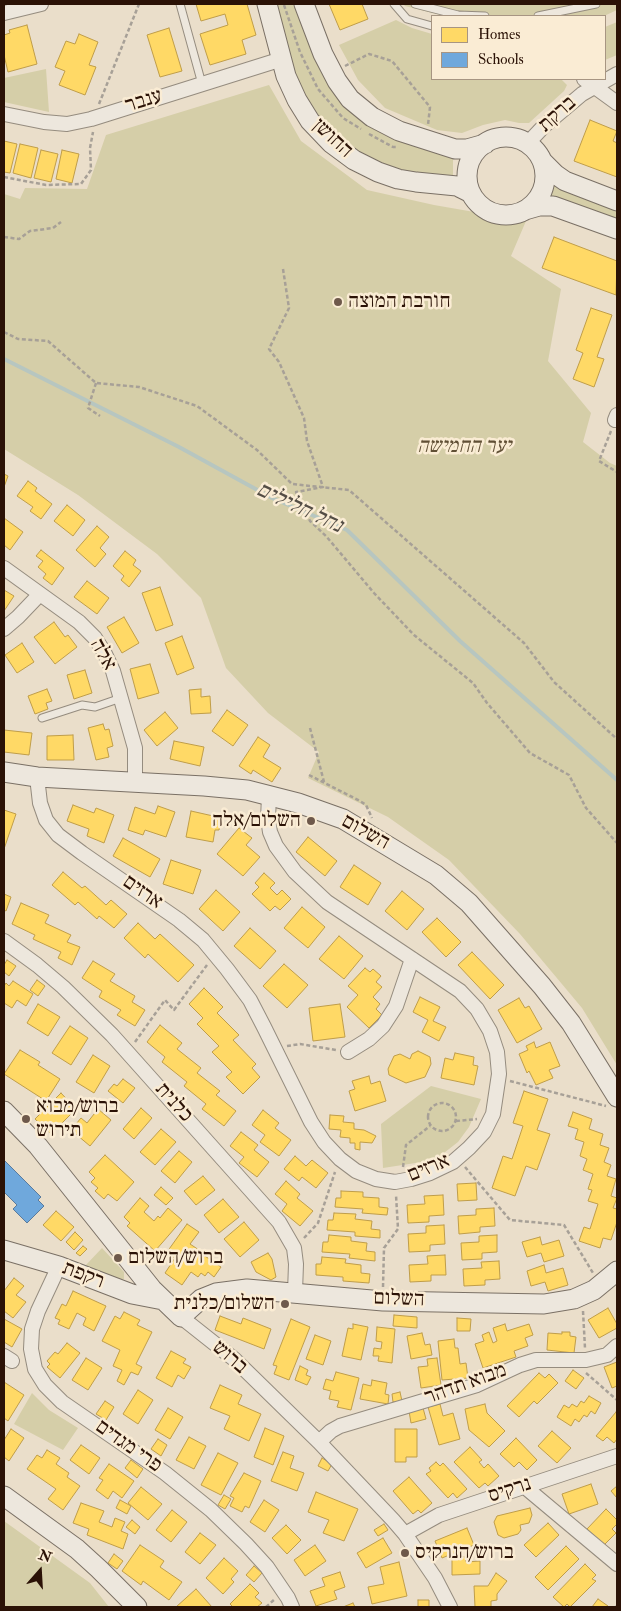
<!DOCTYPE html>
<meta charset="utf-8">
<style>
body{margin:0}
#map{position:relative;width:621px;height:1611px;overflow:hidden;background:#eadeca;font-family:"IM FELL Double Pica",serif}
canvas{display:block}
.frame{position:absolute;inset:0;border:5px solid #2b1206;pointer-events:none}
.legend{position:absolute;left:431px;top:15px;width:175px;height:65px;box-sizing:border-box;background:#faecd4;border:1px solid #a79582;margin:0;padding:6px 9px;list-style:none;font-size:15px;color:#2b1206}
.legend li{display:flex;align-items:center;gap:10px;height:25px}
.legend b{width:25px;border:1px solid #a79582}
.north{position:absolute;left:15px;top:1546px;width:50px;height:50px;-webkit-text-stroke:4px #faecd4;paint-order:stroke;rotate:19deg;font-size:14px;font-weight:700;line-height:20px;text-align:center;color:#2b1206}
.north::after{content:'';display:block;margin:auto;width:18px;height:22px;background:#2b1206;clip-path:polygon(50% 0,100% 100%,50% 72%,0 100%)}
</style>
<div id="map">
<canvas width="621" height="1611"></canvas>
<div class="frame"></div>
<ul class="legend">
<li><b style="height:14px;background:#ffd966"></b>Homes</li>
<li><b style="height:14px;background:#6fa8dc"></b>Schools</li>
</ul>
<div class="north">N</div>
</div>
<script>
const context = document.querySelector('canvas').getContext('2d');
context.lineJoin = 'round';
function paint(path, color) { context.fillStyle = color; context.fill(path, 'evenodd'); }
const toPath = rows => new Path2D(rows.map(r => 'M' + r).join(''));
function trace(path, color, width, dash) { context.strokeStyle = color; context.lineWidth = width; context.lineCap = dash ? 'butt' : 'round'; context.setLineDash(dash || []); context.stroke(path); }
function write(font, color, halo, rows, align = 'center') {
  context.font = font + ' "IM FELL Double Pica","Frank Ruhl Libre",serif'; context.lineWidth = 5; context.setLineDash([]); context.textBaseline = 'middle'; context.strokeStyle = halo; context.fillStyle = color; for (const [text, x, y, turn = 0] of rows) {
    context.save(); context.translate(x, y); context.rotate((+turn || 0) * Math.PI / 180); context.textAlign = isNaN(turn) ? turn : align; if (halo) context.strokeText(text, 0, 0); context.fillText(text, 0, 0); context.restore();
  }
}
const green = toPath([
 [276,4,293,4,315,58,329,87,343,106,366,125,395,140,453,158,453,175,441,176,400,171,382,165,359,153,337,137,317,115,304,96,295,73],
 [403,4,617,4,617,10,604,16,444,16,405,6],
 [396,20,412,28,432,34,432,79,561,79,567,85,564,91,529,123,519,123,505,120,483,125,462,133,437,130,385,108,358,80,339,45],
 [617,22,617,55,605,60,605,27],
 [46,69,49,112,4,102,4,78],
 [269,85,301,141,367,190,434,205,526,221,511,256,561,289,548,361,591,413,583,442,610,463,617,466,617,1065,582,1008,520,934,449,860,388,817,308,778,319,752,268,713,226,668,201,598,157,554,78,495,4,449,4,194,20,199,25,188,87,189,106,135],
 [550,180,617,209,617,221,544,198],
 [431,1086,481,1099,469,1127,458,1142,440,1156,422,1162,383,1168,381,1124],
 [102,1248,124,1272,124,1279,118,1279,85,1266],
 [32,1393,49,1410,78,1428,63,1450,14,1424],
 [4,1521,90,1583,109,1607,4,1607]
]);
const homes = toPath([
 [196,4,247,4,256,35,242,40,246,54,210,65,200,34,228,25,225,14,201,21,196,4],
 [329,4,362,4,368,19,340,30,329,4],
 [27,25,37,64,8,72,4,55,4,35,10,33,9,30,27,25],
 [169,28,182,71,160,77,147,35,169,28],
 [79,34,98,42,89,65,96,67,85,95,59,85,65,71,55,67,66,41,75,44,79,34],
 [590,120,617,131,613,141,617,143,617,177,574,161,590,120],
 [4,141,17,144,10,173,4,172,4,141],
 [20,144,38,148,31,178,13,173,20,144],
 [41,150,58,154,51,182,34,178,41,150],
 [62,150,79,154,72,183,56,179,62,150],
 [554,237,617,261,616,295,542,268,554,237],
 [591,308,612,315,597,357,604,359,594,387,573,379,583,353,576,350,591,308],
 [4,474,8,476,4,487,4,474],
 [28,481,37,488,35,491,52,504,41,519,30,511,33,507,17,496,28,481],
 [67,505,85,520,73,536,54,521,67,505],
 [4,518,23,532,10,550,4,545,4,518],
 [97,526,109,537,100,548,106,554,95,567,76,550,97,526],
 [41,550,64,568,52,585,43,578,46,574,38,567,43,561,36,556,41,550],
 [125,551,136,560,133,565,141,571,129,587,121,580,124,576,113,566,125,551],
 [87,581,109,598,97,614,74,597,87,581],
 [160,587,173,625,156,631,142,593,160,587],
 [4,590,14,596,4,611,4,590],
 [124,617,139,643,122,653,107,627,124,617],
 [54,622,65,637,68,635,77,647,55,664,34,637,54,622],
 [182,636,194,668,177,675,165,643,182,636],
 [22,643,34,662,17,673,5,655,22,643],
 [150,664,159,693,138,699,130,669,150,664],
 [85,670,92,693,74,699,67,675,85,670],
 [47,689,52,701,46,703,48,709,35,714,28,696,47,689],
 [201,689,201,697,210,696,211,713,191,714,189,690,201,689],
 [227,710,248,725,233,746,212,731,227,710],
 [165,712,178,728,157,746,144,730,165,712],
 [103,724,105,730,109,729,113,746,107,748,109,757,96,760,88,728,103,724],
 [4,730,32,733,29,755,4,752,4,730],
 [73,735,74,760,47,760,47,736,73,735],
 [258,737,270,745,263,757,281,768,272,782,253,770,251,774,239,766,258,737],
 [174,741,204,747,200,766,170,759,174,741],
 [73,805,94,813,96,808,114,815,104,843,87,836,89,829,67,821,73,805],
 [158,806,175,812,166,837,145,830,143,835,128,830,135,807,155,814,158,806],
 [4,810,16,814,4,849,4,810],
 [191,811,222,818,219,830,215,830,213,842,186,837,191,811],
 [239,828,252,838,246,845,260,857,243,876,217,854,239,828],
 [308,837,337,861,325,876,296,852,308,837],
 [123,838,160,859,150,877,113,856,123,838],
 [171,860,201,870,193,894,163,884,171,860],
 [354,865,381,883,368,905,340,887,354,865],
 [63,872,82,888,85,886,106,905,111,900,127,914,114,928,99,916,97,919,78,902,75,905,52,885,63,872],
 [264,873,275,883,270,888,277,895,282,890,291,899,280,910,275,906,270,911,252,894,259,887,255,883,264,873],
 [216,890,240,912,223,931,199,909,216,890],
 [402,891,424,909,407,930,385,911,402,891],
 [4,894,11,897,6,911,4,910,4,894],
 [21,903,49,915,45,923,71,935,67,942,80,947,72,965,58,958,61,952,33,939,35,935,12,924,21,903],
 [302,907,325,927,308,948,284,928,302,907],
 [437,918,461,942,446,957,422,932,437,918],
 [138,923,155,939,160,934,194,965,178,982,148,954,145,958,124,938,138,923],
 [250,928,276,951,260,969,234,946,250,928],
 [339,936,363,956,344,979,319,959,339,936],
 [472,952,504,985,490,999,458,965,472,952],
 [7,960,16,966,9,976,4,972,4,965,7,960],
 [93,961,115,974,110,981,135,996,132,1002,145,1010,135,1026,117,1015,121,1010,99,997,102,991,82,978,93,961],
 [284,964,308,985,287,1008,263,986,284,964],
 [365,968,370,972,373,969,381,976,376,982,382,987,373,997,380,1004,376,1009,382,1015,369,1028,347,1007,358,995,348,986,365,968],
 [37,980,45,986,38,996,30,990,37,980],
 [13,981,33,994,26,1006,17,1000,12,1008,4,1003,4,986,6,983,9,986,13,981],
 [204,988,223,1007,217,1013,239,1035,233,1040,256,1064,252,1068,260,1077,243,1094,226,1077,232,1072,212,1052,219,1046,197,1024,203,1018,189,1004,204,988],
 [420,997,440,1007,433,1021,446,1027,439,1041,422,1032,428,1020,413,1012,420,997],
 [519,998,525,1008,529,1006,542,1029,517,1043,498,1010,519,998],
 [38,1004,60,1017,48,1036,27,1023,38,1004],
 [340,1004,345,1037,313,1041,309,1008,340,1004],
 [160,1025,182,1043,177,1049,201,1068,197,1073,220,1091,216,1095,236,1111,224,1126,202,1109,206,1104,184,1086,187,1082,162,1062,165,1057,147,1042,160,1025],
 [70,1026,88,1038,71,1065,52,1053,70,1026],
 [534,1042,536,1048,550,1042,560,1066,549,1070,553,1078,536,1085,529,1071,527,1073,519,1054,528,1050,526,1046,534,1042],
 [20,1050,40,1062,38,1065,60,1079,46,1101,4,1074,20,1050],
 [418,1051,430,1057,431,1064,425,1077,406,1083,389,1075,388,1069,394,1056,400,1054,410,1059,412,1054,418,1051],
 [455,1053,474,1057,473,1065,478,1066,474,1085,441,1078,445,1058,453,1060,455,1053],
 [93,1055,110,1066,94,1093,76,1082,93,1055],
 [369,1076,371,1084,380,1081,386,1101,355,1111,349,1091,355,1089,352,1081,369,1076],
 [123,1079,135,1088,123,1103,108,1091,114,1084,117,1086,123,1079],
 [524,1091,548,1099,537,1130,550,1134,537,1170,526,1166,515,1196,492,1188,503,1156,512,1159,523,1126,513,1123,524,1091],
 [61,1093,76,1109,51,1134,35,1119,61,1093],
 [141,1108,152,1118,134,1139,123,1129,141,1108],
 [98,1109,111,1120,90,1146,71,1130,81,1118,87,1123,98,1109],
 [263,1110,279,1123,275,1128,291,1140,279,1156,260,1142,265,1135,252,1125,263,1110],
 [573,1112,592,1119,589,1129,603,1134,600,1145,609,1148,604,1162,611,1165,607,1176,616,1179,611,1196,617,1198,613,1208,617,1209,617,1222,611,1240,603,1238,600,1248,579,1241,584,1227,590,1229,598,1204,588,1201,592,1190,588,1189,593,1174,583,1170,587,1159,580,1156,584,1142,575,1139,578,1129,568,1126,573,1112],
 [330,1115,344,1116,343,1122,354,1123,354,1129,364,1130,376,1136,372,1143,360,1142,360,1150,355,1149,355,1143,350,1143,350,1138,340,1137,341,1130,329,1129,330,1115],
 [161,1129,176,1142,155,1165,140,1152,161,1129],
 [241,1132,258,1145,254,1150,269,1162,257,1177,239,1163,244,1157,230,1146,241,1132],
 [179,1151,192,1162,175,1183,161,1171,179,1151],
 [105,1155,134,1182,117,1201,108,1194,104,1199,95,1191,98,1188,91,1182,95,1178,89,1172,105,1155],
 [295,1156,306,1166,312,1160,328,1173,316,1188,302,1177,299,1181,284,1169,295,1156],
 [203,1176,215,1190,196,1205,184,1191,203,1176],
 [286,1181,300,1194,297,1198,313,1211,300,1226,282,1211,287,1204,275,1194,286,1181],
 [476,1183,477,1200,458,1201,457,1184,476,1183],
 [161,1187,173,1198,166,1205,154,1195,161,1187],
 [341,1191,363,1192,363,1197,379,1198,379,1207,388,1208,387,1215,362,1213,363,1209,335,1207,336,1198,341,1198,341,1191],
 [443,1195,444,1215,429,1216,429,1222,408,1223,407,1205,425,1204,424,1196,443,1195],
 [140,1198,149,1206,144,1212,154,1221,158,1216,160,1218,168,1208,182,1220,155,1251,127,1226,130,1223,124,1217,140,1198],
 [223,1199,239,1217,219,1233,204,1215,223,1199],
 [494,1208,495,1226,480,1227,480,1232,459,1234,458,1216,476,1215,476,1209,494,1208],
 [56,1211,74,1227,61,1241,43,1225,56,1211],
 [334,1213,356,1214,355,1219,372,1221,371,1229,380,1230,380,1238,355,1236,355,1232,327,1230,328,1220,333,1220,334,1213],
 [244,1222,259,1240,240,1257,224,1239,244,1222],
 [187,1224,199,1232,190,1244,199,1250,194,1257,196,1257,199,1252,221,1267,214,1277,208,1272,205,1276,201,1273,198,1277,191,1272,182,1285,165,1273,175,1258,167,1252,187,1224],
 [444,1225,445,1244,430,1245,430,1251,409,1252,408,1234,426,1233,426,1226,444,1225],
 [75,1232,83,1240,74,1250,66,1242,75,1232],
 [329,1235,351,1237,351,1241,367,1243,366,1251,375,1252,375,1261,349,1258,350,1254,322,1252,323,1242,328,1242,329,1235],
 [497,1235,497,1252,482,1253,482,1259,462,1260,461,1243,479,1242,479,1236,497,1235],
 [540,1237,542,1245,559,1240,564,1256,544,1262,541,1253,527,1257,522,1242,540,1237],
 [83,1246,87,1249,80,1256,76,1253,83,1246],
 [268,1253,272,1259,276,1277,271,1280,256,1272,251,1262,268,1253],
 [445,1255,446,1275,431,1275,431,1281,410,1282,409,1265,428,1264,427,1256,445,1255],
 [322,1257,346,1259,345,1263,361,1265,361,1273,370,1274,369,1283,343,1281,343,1277,316,1275,316,1264,321,1264,322,1257],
 [499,1261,500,1279,485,1280,485,1285,464,1286,463,1269,482,1268,481,1262,499,1261],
 [544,1265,546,1273,563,1268,568,1285,548,1291,545,1282,531,1286,527,1271,544,1265],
 [14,1278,24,1286,16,1295,26,1302,13,1318,4,1311,4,1291,14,1278],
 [73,1291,106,1306,94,1331,83,1325,86,1318,77,1313,69,1329,58,1324,60,1320,55,1318,62,1304,66,1306,73,1291],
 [608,1308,617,1324,617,1328,599,1338,588,1320,608,1308],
 [124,1312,140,1320,137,1325,152,1332,136,1364,142,1367,138,1375,131,1372,124,1385,117,1381,122,1370,113,1366,120,1350,102,1341,115,1316,120,1319,124,1312],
 [394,1315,417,1317,417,1328,393,1326,394,1315],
 [220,1316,241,1324,243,1318,271,1329,264,1349,215,1330,220,1316],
 [457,1318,471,1319,470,1331,457,1331,457,1318],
 [4,1319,22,1329,12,1347,4,1342,4,1319],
 [291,1319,310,1327,289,1380,274,1374,277,1366,273,1365,291,1319],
 [353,1324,368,1327,361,1360,342,1356,348,1328,353,1329,353,1324],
 [505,1324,507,1331,529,1324,533,1335,525,1338,528,1346,514,1351,516,1357,483,1368,475,1344,484,1341,482,1335,489,1332,493,1343,497,1341,493,1328,505,1324],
 [377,1327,395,1329,392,1363,378,1361,379,1356,373,1356,374,1348,381,1349,382,1342,376,1341,377,1327],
 [562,1332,570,1332,570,1336,576,1337,574,1353,547,1350,548,1333,562,1334,562,1332],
 [422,1333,425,1345,430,1344,432,1355,411,1359,407,1336,422,1333],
 [315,1335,331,1341,323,1365,306,1359,315,1335],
 [454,1339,455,1348,458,1348,460,1364,466,1363,468,1378,442,1380,438,1341,454,1339],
 [67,1343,80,1353,60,1378,47,1367,50,1364,47,1361,55,1352,58,1354,67,1343],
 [171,1351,186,1359,183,1363,191,1367,184,1379,178,1375,172,1387,156,1378,171,1351],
 [86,1358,102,1368,88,1390,72,1380,86,1358],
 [437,1358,441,1385,421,1388,418,1367,428,1366,427,1359,437,1358],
 [617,1362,617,1386,612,1388,604,1367,617,1362],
 [300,1366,308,1370,306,1375,311,1377,307,1385,295,1380,300,1366],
 [573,1370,584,1378,576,1389,565,1381,573,1370],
 [336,1372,359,1378,351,1410,337,1407,339,1401,329,1399,331,1391,323,1389,326,1379,333,1381,336,1372],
 [539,1373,545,1378,549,1374,558,1383,537,1404,534,1401,519,1417,507,1406,539,1373],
 [372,1380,387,1383,385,1394,389,1395,388,1404,360,1399,363,1384,371,1386,372,1380],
 [4,1382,24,1395,8,1421,4,1418,4,1382],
 [220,1385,242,1395,238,1404,261,1414,249,1441,224,1429,230,1416,210,1408,220,1385],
 [138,1390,153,1400,138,1424,123,1414,138,1390],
 [400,1392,402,1401,393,1402,392,1394,400,1392],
 [589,1396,601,1403,595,1414,591,1411,587,1417,584,1415,579,1422,575,1419,571,1426,557,1417,564,1405,569,1408,572,1404,577,1407,581,1401,584,1403,589,1396],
 [105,1401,114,1407,106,1420,96,1414,105,1401],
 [440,1404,443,1416,453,1413,460,1439,439,1445,428,1407,440,1404],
 [485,1404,487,1413,505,1431,489,1447,469,1430,465,1409,485,1404],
 [168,1408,183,1417,170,1439,155,1430,168,1408],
 [423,1408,426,1419,411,1423,409,1411,423,1408],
 [616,1412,617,1413,617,1439,614,1443,607,1437,603,1441,596,1436,616,1412],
 [265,1428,284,1436,273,1465,254,1457,265,1428],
 [11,1429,24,1438,9,1461,4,1457,4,1440,11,1429],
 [395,1429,417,1429,417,1457,406,1457,406,1462,395,1462,395,1429],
 [552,1431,571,1448,557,1463,538,1446,552,1431],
 [189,1437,206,1446,194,1469,176,1460,189,1437],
 [516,1438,537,1460,527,1470,519,1462,514,1467,500,1454,516,1438],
 [158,1439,167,1445,161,1456,151,1449,158,1439],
 [81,1445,100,1458,89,1474,70,1460,81,1445],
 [470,1447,482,1460,479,1462,484,1468,488,1464,499,1476,488,1486,485,1483,479,1488,454,1462,470,1447],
 [47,1450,60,1458,56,1464,69,1473,67,1477,80,1486,63,1510,48,1499,56,1489,27,1469,37,1455,42,1458,47,1450],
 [283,1452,294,1456,290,1468,304,1473,297,1491,271,1481,283,1452],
 [218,1453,238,1463,221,1495,201,1485,218,1453],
 [322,1458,332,1464,328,1471,318,1466,322,1458],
 [131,1460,143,1469,137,1478,125,1468,131,1460],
 [436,1462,440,1466,443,1463,467,1489,457,1498,453,1493,448,1498,426,1474,431,1471,429,1468,436,1462],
 [109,1464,134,1481,122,1498,113,1491,108,1499,96,1490,103,1480,99,1478,109,1464],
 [244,1473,261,1481,249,1508,245,1506,242,1512,230,1506,234,1498,230,1496,244,1473],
 [409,1477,432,1503,421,1513,418,1510,413,1514,393,1491,409,1477],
 [591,1484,598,1504,569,1514,562,1494,591,1484],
 [617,1486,617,1498,611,1491,617,1486],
 [141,1487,162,1504,148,1520,128,1503,141,1487],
 [316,1492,358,1509,344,1541,323,1533,329,1520,308,1512,316,1492],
 [224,1495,231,1499,225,1509,218,1505,224,1495],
 [120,1500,131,1506,127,1514,116,1508,120,1500],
 [264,1500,279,1510,265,1532,250,1522,264,1500],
 [81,1503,104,1511,99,1522,112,1527,115,1518,125,1522,121,1531,128,1534,123,1549,87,1535,89,1529,73,1523,81,1503],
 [530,1508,532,1515,529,1523,520,1525,521,1530,518,1534,504,1538,498,1535,494,1522,497,1516,530,1508],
 [606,1509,617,1520,617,1524,612,1529,616,1533,604,1545,587,1529,606,1509],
 [172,1510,187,1522,171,1542,156,1530,172,1510],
 [132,1520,140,1527,135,1534,126,1527,132,1520],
 [548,1523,559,1535,536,1557,524,1545,548,1523],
 [384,1524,388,1530,378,1536,374,1530,384,1524],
 [286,1525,301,1540,287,1554,272,1538,286,1525],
 [467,1528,474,1545,442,1558,435,1541,467,1528],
 [200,1533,216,1545,200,1564,185,1552,200,1533],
 [383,1538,392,1553,366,1568,357,1553,383,1538],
 [140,1545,164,1561,160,1567,182,1582,169,1600,143,1581,141,1585,122,1571,140,1545],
 [315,1545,326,1561,305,1576,294,1560,315,1545],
 [566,1546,579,1559,548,1590,535,1577,566,1546],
 [114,1554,123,1561,117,1569,108,1563,114,1554],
 [452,1557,465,1557,466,1562,480,1561,480,1574,452,1575,452,1557],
 [224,1558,238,1571,231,1579,234,1582,223,1594,206,1578,224,1558],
 [399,1562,407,1596,372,1604,368,1587,384,1584,380,1567,399,1562],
 [585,1564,596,1575,592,1579,596,1581,570,1607,567,1604,564,1607,553,1597,585,1564],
 [254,1566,262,1573,254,1582,246,1575,254,1566],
 [340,1572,345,1587,334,1591,337,1599,316,1606,310,1591,325,1586,322,1578,340,1572],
 [496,1573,507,1581,497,1594,497,1600,491,1601,491,1607,475,1607,474,1586,488,1586,496,1573],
 [250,1584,259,1593,255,1597,262,1603,257,1607,233,1607,230,1604,250,1584],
 [196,1589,212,1607,176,1607,196,1589],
 [598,1599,608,1606,607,1607,592,1607,598,1599],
 [418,1600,429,1600,429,1607,418,1607,418,1600],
 [353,1603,355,1607,343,1607,353,1603]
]);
const schools = toPath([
 [4,1160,41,1197,38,1200,44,1206,27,1223,13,1209,17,1205,4,1192,4,1160]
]);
const stream = toPath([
 [4,359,179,447,272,498,347,530,460,641,617,780]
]);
const path = toPath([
 [284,5,300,52,318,89,343,118,361,129],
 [345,66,369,54,392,61,430,107,428,125],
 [99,104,139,4],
 [369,134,393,147,396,147],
 [4,177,46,185,81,184,91,170,90,148,93,132],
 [4,237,19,239,30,231,53,228,61,222],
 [283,269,289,308,269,349,279,362,304,418,307,441,323,487,296,492,310,521,326,536,374,593,414,635,473,683,487,703,530,753,569,775,586,808,617,843],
 [4,332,18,339,48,341,96,383,139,387,197,406,257,450,292,484,349,490,524,643,554,682,617,739],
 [96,383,88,408,100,416],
 [611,431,599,461,617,472],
 [310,728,324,782],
 [309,775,360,801,366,805,372,818],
 [135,1042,165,1000,174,1010,207,965],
 [287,1046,300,1044,336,1050],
 [510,1081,606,1106],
 '428 1117a14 14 0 1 1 28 0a14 14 0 1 1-28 0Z',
 [456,1121,477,1119],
 [403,1167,406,1145,430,1126],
 [465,1167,510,1220,564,1225,593,1273],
 [304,1238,318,1223,335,1172],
 [383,1287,384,1248,398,1229,396,1195],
 [583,1311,585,1348],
 [586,1373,617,1400],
 [266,1607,275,1599],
 [616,1607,617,1606]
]);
const lane = toPath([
 [180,4,202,84],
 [394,4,407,19,432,26],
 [415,4,458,15,485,16],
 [538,16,596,4],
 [42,718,82,705,95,707,121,698]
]);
const street = toPath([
 [4,13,41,4],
 [584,79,617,103],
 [4,114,44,122,67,124,91,119,282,59],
 [527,144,544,126,582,94,617,74],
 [615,420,617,415],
 [4,568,79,622,95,638,104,652,113,671,135,748,135,783],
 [4,629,18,617,40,594],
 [37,777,40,803,46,820,58,835,82,853,179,920,203,940,227,969,250,1000,264,1027,311,1122,324,1142,340,1159,356,1171,376,1179,395,1182,411,1179,430,1173,453,1162,469,1148,484,1132,493,1114,499,1074,497,1052,490,1031,477,1009,460,991,327,902,295,872,276,846,270,832,268,819,269,796],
 [4,941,37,965,63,987,112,1035,279,1222,294,1248,296,1264,295,1292],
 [348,1052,369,1039,383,1026,396,1006,412,959],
 [59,1266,38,1311,32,1329,31,1349,35,1369,45,1385,62,1402,165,1473,211,1510,246,1544,267,1567,288,1598,292,1607],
 [181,1317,234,1359,319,1442,393,1520,405,1534,435,1578,450,1607],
 [4,1356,12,1361],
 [319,1442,331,1431,340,1426,477,1385,520,1365,536,1360,586,1360,607,1355,617,1346],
 [525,1487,617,1564],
 [405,1534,439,1515,617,1456]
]);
const secondary = toPath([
 [267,4,286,76,297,100,310,121,331,143,354,160,378,172,398,179,416,182,457,186,471,193],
 [304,4,323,54,337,81,350,99,372,117,399,131,455,149,467,149,485,144],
 '467 176a39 39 0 1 1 78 0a39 39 0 1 1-78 0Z',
 [542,161,555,174,565,181,617,201],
 [525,210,539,206,553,206,617,229],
 [4,772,37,777,204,786,247,790,298,803,343,819,436,875,469,903,542,986,571,1023,617,1097],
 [4,1111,38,1146,152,1289,181,1317,201,1299,216,1293,247,1289,383,1301,544,1304,574,1299,594,1290,617,1271],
 [4,1250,59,1266,132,1294,163,1300],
 [4,1496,77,1549,99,1569,137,1607]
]);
const markers = [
 [338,302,5,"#6e594b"],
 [311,821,5,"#6e594b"],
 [26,1119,5,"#6e594b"],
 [118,1258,5,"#6e594b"],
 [285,1304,5,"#6e594b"],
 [405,1553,5,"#6e594b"]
];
const streetNames = [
 ["ענבר",144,102,-17],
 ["ברקת",558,115,-42],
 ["החושן",332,139,43],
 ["אלה",102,655,61],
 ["השלום",365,833,29],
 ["ארזים",142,893,35],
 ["כלנית",173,1103,48],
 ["ארזים",429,1169,-22],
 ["רקפת",83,1276,21],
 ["השלום",399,1300,2],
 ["ברוש",229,1358,41],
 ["מבוא תדהר",466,1385,-20],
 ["פרי מגדים",128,1447,35],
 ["נרקיס",510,1491,-18]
];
const poiNames = [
 ["חורבת המוצה",348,302],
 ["השלום/אלה",301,821,"right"],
 ["ברוש/מבוא",36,1107],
 ["תירוש",36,1131],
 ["ברוש/השלום",128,1258],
 ["השלום/כלנית",275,1304,"right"],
 ["ברוש/הנרקיס",415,1553]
];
const parkNames = [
 ["יער החמישה",464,447]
];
const waterNames = [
 ["נחל חלילים",299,509,25]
];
paint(green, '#d5cea8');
paint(homes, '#ffd966');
trace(homes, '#bf9d49', 1);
paint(schools, '#6fa8dc');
trace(schools, '#5b7b9c', 1);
trace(stream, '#b7c6c0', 4);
trace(lane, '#958c7f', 9);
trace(street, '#958c7f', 16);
trace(secondary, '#7a7065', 21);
trace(path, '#a7a097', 2.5, [4, 2.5]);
trace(lane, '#ede7dd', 7);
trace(street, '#ede7dd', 14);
trace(secondary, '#ede7dd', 19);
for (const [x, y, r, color] of markers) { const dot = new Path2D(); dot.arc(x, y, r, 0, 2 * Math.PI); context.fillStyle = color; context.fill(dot); trace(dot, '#faecd4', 2); }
write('21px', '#2b1206', '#faecd4', streetNames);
write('21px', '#2b1206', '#faecd4', poiNames, 'left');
write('italic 21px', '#604f35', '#faecd4', parkNames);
write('italic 22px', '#544d45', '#faecd4', waterNames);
</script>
